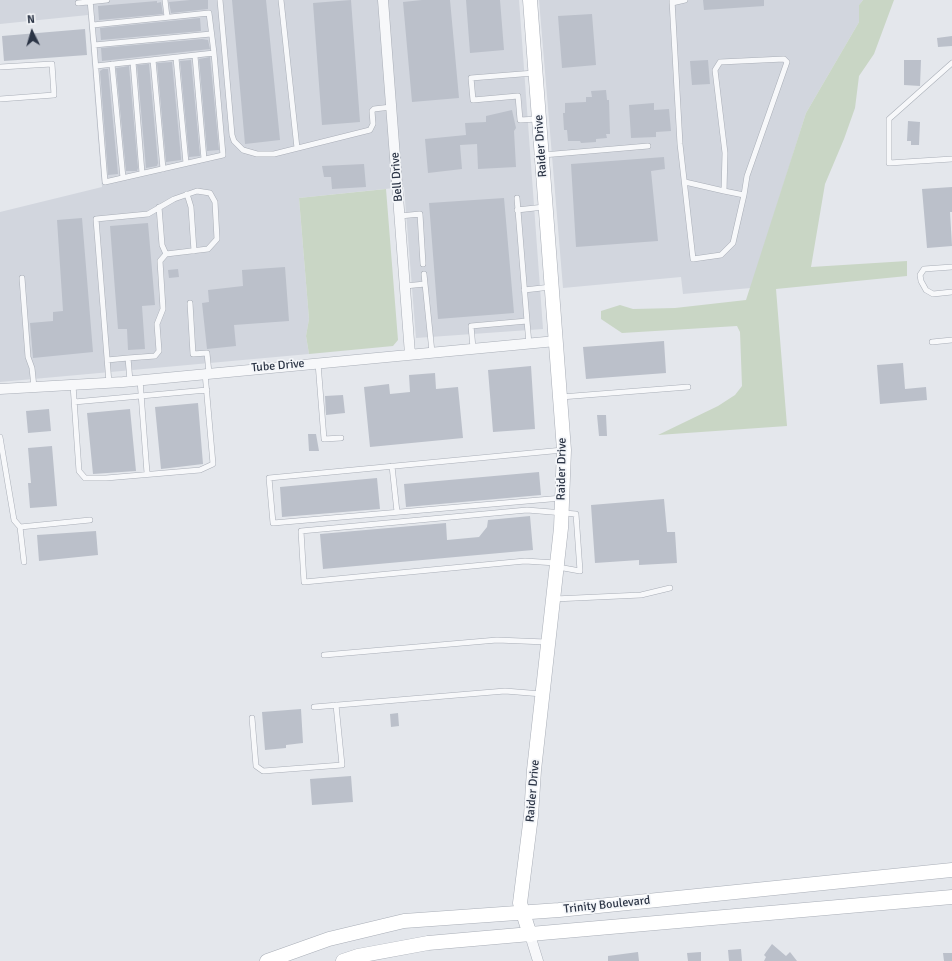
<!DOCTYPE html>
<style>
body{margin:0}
#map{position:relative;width:952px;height:961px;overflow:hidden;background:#e4e7ec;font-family:Signika,sans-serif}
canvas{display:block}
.north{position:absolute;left:12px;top:12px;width:40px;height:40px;-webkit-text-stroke:3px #f4f6f9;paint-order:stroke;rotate:355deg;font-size:11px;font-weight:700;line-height:16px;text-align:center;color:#2b3445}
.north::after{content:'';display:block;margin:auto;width:14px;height:18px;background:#2b3445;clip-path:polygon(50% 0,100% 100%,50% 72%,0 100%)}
</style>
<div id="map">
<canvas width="952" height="961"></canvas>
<div class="north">N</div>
</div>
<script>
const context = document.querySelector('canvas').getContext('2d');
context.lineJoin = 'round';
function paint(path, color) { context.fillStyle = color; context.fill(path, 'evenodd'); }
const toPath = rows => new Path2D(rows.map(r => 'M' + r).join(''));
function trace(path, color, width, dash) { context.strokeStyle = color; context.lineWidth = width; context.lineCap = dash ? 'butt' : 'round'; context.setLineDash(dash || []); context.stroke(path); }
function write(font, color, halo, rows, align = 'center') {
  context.font = font + ' Signika,sans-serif'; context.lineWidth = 3.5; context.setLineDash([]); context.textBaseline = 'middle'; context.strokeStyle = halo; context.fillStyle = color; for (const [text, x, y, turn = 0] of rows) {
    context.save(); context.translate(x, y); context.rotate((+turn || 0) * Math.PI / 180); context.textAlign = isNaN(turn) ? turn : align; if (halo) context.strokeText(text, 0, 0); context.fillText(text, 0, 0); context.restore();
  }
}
const built = toPath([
 [0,0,519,0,543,329,416,338,404,187,299,198,309,319,306,336,309,354,0,382,0,212,102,187,88,15,0,24],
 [539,0,863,0,859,5,859,22,806,113,751,288,683,294,681,277,563,288]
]);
const green = toPath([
 [863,0,894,0,874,54,859,76,855,108,844,139,825,184,811,267,907,261,907,276,776,289,787,426,658,435,718,406,735,395,742,386,740,332,737,326,622,333,601,319,601,311,620,305,633,309,675,308,746,300,806,113,859,22,859,5],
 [386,189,398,340,393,346,309,354,306,336,309,319,299,198]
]);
const building = toPath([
 [190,0,208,0,208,9,171,13,169,2],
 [232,0,266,0,280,140,245,144],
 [351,0,360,122,322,125,313,3],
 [422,0,450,0,459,98,412,102,403,2],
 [466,0,500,0,504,50,470,53],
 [703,0,764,0,764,6,704,10],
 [157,1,157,3,161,2,163,14,99,20,98,6],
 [592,14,596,65,562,68,558,16],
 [200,18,201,31,101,40,100,28],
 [85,29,87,55,4,61,2,36],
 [952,36,952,46,938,47,937,38],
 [202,39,208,40,210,49,102,61,101,48],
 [210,57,219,150,207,151,199,59],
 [191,60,200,156,189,157,180,61],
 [708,60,710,84,692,85,690,61],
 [904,60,921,60,920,86,904,85],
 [172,62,181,158,181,160,166,162,157,63],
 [149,64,158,163,157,166,146,168,137,65],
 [129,66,138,168,137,171,126,171,116,68],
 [103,69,108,69,118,174,108,175,100,71],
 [606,90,607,100,609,100,610,134,606,134,607,138,596,139,596,142,581,143,580,141,568,141,567,130,564,130,563,113,565,113,565,103,586,102,586,97,592,97,591,91],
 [654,103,654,110,669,109,671,131,656,132,656,137,631,138,629,105],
 [512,110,516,128,514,131,516,167,478,169,477,144,460,145,462,169,428,173,425,139,466,135,465,123,486,122,486,116],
 [908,121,920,122,919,145,911,145,911,141,907,141],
 [664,157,665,169,651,171,658,241,576,247,571,164],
 [364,164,366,187,332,189,331,177,324,177,322,166],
 [952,187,952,212,950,212,952,246,927,248,922,189],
 [504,198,514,313,438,319,429,203],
 [82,218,93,352,33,358,30,323,53,321,53,312,63,311,57,220],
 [148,223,155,305,142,306,145,349,128,350,127,329,118,329,110,226],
 [285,267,289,321,234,325,236,346,207,349,202,303,209,302,208,290,243,286,242,270],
 [178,269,179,277,169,278,168,270],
 [664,341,666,373,586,379,583,347],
 [903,363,905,389,926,387,927,400,880,404,877,365],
 [531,366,535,429,493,432,488,370],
 [435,373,436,389,458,387,463,438,370,447,364,387,389,384,390,394,410,392,409,375],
 [343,395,345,413,326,415,325,396],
 [198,403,203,464,161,469,155,407],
 [49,409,51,431,28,433,26,411],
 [130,409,136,471,93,474,87,413],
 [597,415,606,415,607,436,599,436],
 [308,434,316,434,319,451,309,451],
 [52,446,57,506,30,508,28,483,31,483,28,448],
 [539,472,541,495,406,507,404,484],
 [377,478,380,509,282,517,280,487],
 [664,499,667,532,675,532,677,563,639,565,639,560,595,563,591,505],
 [530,516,533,550,323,569,320,534,446,523,447,540,479,537,487,527,488,520],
 [96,531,98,555,39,561,37,535],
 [301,709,303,743,286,745,286,748,265,750,262,712],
 [398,713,399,726,391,727,390,714],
 [351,776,353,802,312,805,310,779],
 [772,944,786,956,790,952,797,961,764,961,766,957,764,955],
 [741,949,742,961,729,961,728,950],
 [638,952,639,961,608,961,608,956],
 [701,952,701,961,688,961,687,953],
 [943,953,952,953,952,961,944,961]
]);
const lane = toPath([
 [90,0,94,45,105,182,223,155,214,53,96,66],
 [165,0,167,17],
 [220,0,232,135,234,141,243,150,257,154,274,154,370,130,373,124,372,111,374,109,391,107],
 [281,0,297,148],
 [672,0,680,144,693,259,721,255,733,243,744,195,747,176,787,62,784,59,720,62,715,70,725,153,724,191,744,195],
 [78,3,107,0],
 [672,3,685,0],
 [93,25,209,13,214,53],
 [94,45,211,34],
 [195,56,204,159],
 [176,58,186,163],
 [153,60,163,169],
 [133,62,142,173],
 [952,63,889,119,889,163,952,159],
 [112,64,123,178],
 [0,67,52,64,54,95,0,99],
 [534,73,471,78,473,100,518,96,520,120,538,119],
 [543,155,648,146],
 [685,182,724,191],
 [187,194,191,207,194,251],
 [517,198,527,321],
 [159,207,162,245,166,254],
 [517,210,544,207],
 [400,216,420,214,423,264],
 [952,267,924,269,920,275,921,281,926,290,933,294,952,292],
 [424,274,432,352],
 [22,278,28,357,32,368,34,387],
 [405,286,425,284],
 [524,290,551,287],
 [190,303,193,354,207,353,209,373],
 [932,342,952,340],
 [473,348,471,326,527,321,529,344],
 [107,360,128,358,130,381],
 [318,363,324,439,341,438],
 [140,380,147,473],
 [109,383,96,219,148,214,174,199,197,191,210,193,215,202,217,239,208,249,166,254,160,261,163,309,157,324,159,351,155,356,128,358],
 [73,385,79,471,85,478,106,478,200,470,213,464,205,373],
 [561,397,688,387],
 [74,402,207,390],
 [0,437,14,520,20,527,90,520],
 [392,466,397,512],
 [562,498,273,523,269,478,563,450],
 [20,527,24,562],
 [556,563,525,561,304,582,301,531,527,510,576,514,580,571,558,567],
 [554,599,641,595,670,588],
 [324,655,497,640,546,642],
 [314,707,505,691,542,694],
 [252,718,256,766,263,771,342,765,336,705]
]);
const street = toPath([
 [383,0,410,354],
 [0,389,123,382,556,341],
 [530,935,538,961]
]);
const secondary = toPath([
 [530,0,564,450,561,528,534,770,531,816,520,903,530,935],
 [267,961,329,939,404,921,559,910,952,870],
 [343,961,358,956,428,943,952,897]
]);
const streetNames = [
 ["Raider Drive",541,146,-94],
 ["Bell Drive",397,177,-94],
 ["Tube Drive",278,366,-5],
 ["Raider Drive",562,469,-89],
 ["Raider Drive",533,791,-85],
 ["Trinity Boulevard",607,905,-6]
];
paint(built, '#d2d6de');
paint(green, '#c9d6c5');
paint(building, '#bbc0ca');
trace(lane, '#a9aeb7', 6);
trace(street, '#a9aeb7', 11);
trace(secondary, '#a9aeb7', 15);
trace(lane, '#f7f8fa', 5);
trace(street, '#f7f8fa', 10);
trace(secondary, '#fff', 14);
write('12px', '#2b3445', '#f4f6f9', streetNames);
</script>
